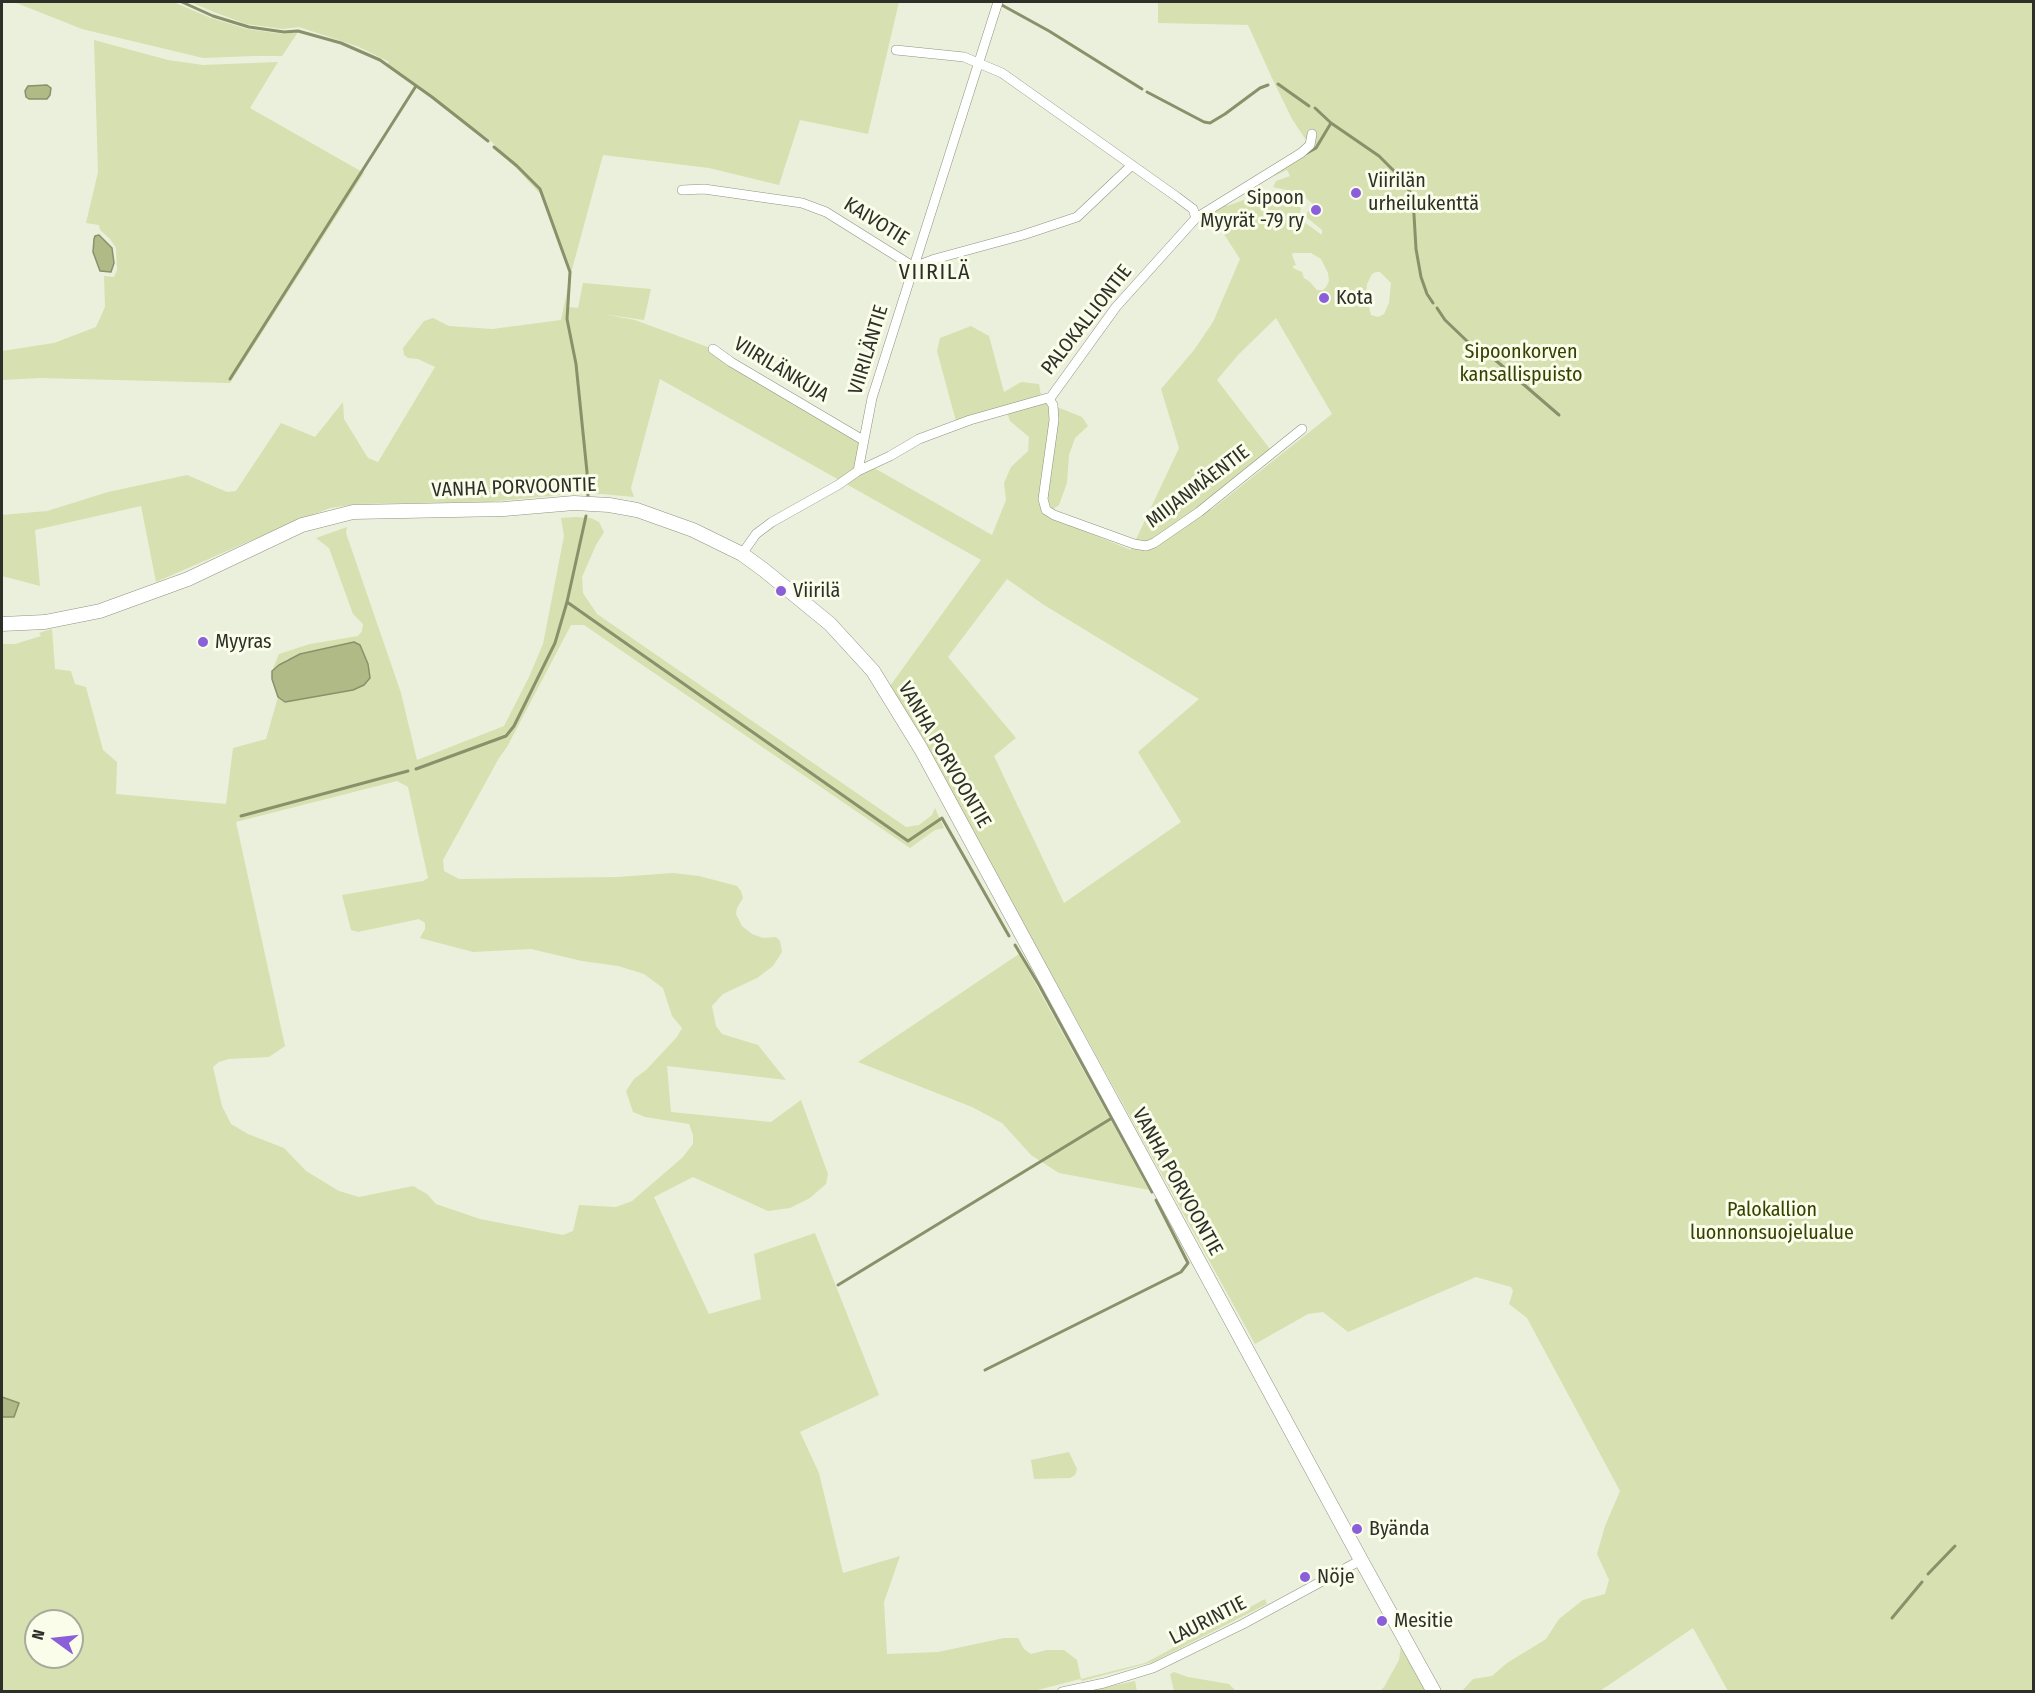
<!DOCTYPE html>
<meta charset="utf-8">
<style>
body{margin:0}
#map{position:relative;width:2035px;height:1693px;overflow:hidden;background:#ebf0dc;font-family:"Fira Sans Condensed",sans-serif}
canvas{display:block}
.frame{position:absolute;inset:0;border:3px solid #2e2f28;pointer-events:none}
.north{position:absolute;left:24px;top:1609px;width:60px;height:60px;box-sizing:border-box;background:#f9fde9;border:2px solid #a8ab9c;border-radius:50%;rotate:285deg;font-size:16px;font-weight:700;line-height:24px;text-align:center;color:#2e2f28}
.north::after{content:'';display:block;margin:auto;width:21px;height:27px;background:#8b5fd9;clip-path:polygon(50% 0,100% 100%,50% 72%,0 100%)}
</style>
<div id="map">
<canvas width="2035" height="1693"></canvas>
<div class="frame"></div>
<div class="north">N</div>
</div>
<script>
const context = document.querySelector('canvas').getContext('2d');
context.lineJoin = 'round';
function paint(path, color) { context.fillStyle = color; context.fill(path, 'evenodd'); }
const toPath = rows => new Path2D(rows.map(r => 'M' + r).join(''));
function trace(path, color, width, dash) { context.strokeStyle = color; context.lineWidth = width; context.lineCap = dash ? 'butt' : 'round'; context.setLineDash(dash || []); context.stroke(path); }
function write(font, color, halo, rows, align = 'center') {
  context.font = font + ' "Fira Sans Condensed",sans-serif'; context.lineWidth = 6; context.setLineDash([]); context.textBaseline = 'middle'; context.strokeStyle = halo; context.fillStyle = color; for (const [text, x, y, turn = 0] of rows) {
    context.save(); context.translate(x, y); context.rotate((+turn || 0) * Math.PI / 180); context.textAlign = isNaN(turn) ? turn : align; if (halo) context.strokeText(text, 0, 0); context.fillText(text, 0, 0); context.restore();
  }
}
const green = toPath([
 [14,2,173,2,211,18,247,29,283,34,298,32,282,56,254,56,203,58,82,29],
 [190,2,899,2,868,134,800,120,779,185,709,168,603,155,571,273,569,307,578,308,583,283,651,289,644,320,602,314,635,320,713,349,863,440,858,471,869,465,992,535,1006,500,1004,483,1011,467,1028,451,1029,437,1010,421,1006,410,957,425,937,351,940,338,971,326,989,336,1004,392,1021,382,1039,384,1042,401,1082,417,1088,426,1075,438,1069,455,1067,483,1059,505,1045,515,1131,550,1179,448,1161,389,1194,350,1213,322,1240,259,1209,211,1224,202,1227,206,1255,196,1286,197,1295,199,1301,209,1300,213,1293,215,1293,218,1300,219,1322,235,1322,230,1305,216,1313,204,1306,198,1304,194,1273,187,1276,181,1290,176,1287,170,1274,176,1272,174,1308,143,1292,119,1272,78,1248,25,1158,23,1158,2,2033,2,2033,1691,1728,1691,1693,1628,1600,1691,1462,1691,1473,1679,1492,1676,1507,1663,1546,1639,1559,1619,1583,1600,1605,1594,1609,1580,1597,1554,1605,1526,1620,1491,1527,1318,1509,1304,1513,1291,1511,1287,1476,1277,1348,1332,1323,1312,1308,1314,1255,1344,954,797,890,686,981,560,660,379,631,488,634,497,602,494,571,494,488,502,357,504,330,508,275,530,156,582,141,506,35,530,40,586,2,576,2,515,47,511,108,492,187,475,227,492,236,491,281,423,315,437,343,402,344,419,368,458,378,462,435,367,418,359,408,358,404,355,403,348,424,321,433,318,449,326,492,329,561,320,571,273,543,197,489,139,386,66,389,62,359,47,299,27,283,29,246,24,214,12],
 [1293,253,1311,253,1321,259,1328,273,1329,281,1326,287,1323,290,1317,290,1310,282,1304,278,1302,272,1293,268,1293,266,1296,265,1292,255],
 [1376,272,1380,272,1391,283,1389,303,1384,314,1378,317,1371,315,1366,295,1367,284,1372,274],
 [1276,318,1332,414,1211,510,1207,506,1273,453,1217,380,1238,355],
 [1007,579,1044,605,1199,699,1138,752,1181,822,1064,903,994,756,1016,738,948,657],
 [94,40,168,60,203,65,278,62,250,108,364,173,230,383,40,378,2,380,2,351,54,343,96,327,105,307,104,276,114,277,117,270,116,248,110,239,100,230,99,225,86,223,98,172],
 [575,517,591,518,599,522,604,532,596,545,582,577,583,593,597,614,906,827,919,825,932,815,935,808,944,828,935,830,910,848,584,625,571,625,507,747,499,758,443,860,444,871,459,879,617,877,673,873,699,876,737,886,741,891,743,898,737,908,736,914,742,926,752,934,763,938,776,937,780,941,782,952,773,966,757,978,723,994,712,1006,716,1026,722,1034,758,1045,786,1080,667,1066,671,1112,771,1122,801,1100,828,1174,826,1184,810,1198,790,1208,768,1211,693,1177,654,1197,709,1314,761,1299,754,1254,815,1233,879,1395,800,1432,819,1473,843,1573,900,1556,884,1602,887,1654,938,1652,1004,1638,1018,1638,1024,1649,1031,1654,1047,1650,1064,1650,1077,1660,1081,1679,1145,1663,1265,1599,1267,1604,1153,1662,1082,1681,1080,1679,1034,1691,2,1691,2,644,15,644,41,636,39,633,52,629,55,669,71,671,75,684,86,687,103,750,117,762,116,794,226,804,233,748,266,739,278,697,285,702,353,690,364,685,370,678,287,659,272,671,279,654,310,644,358,636,362,631,363,624,353,614,329,548,316,538,347,527,346,533,401,693,417,760,504,726,529,677,543,644,564,536,561,518],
 [397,781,408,787,428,878,423,881,342,895,351,930,358,932,419,919,425,923,425,929,420,938,473,952,531,949,582,961,618,966,644,974,663,988,672,1016,682,1028,677,1037,646,1070,634,1079,626,1091,633,1112,645,1117,689,1124,693,1135,693,1144,682,1158,632,1201,616,1207,579,1205,573,1231,563,1235,480,1219,436,1204,427,1194,413,1186,359,1197,339,1191,306,1171,284,1148,248,1134,231,1124,222,1106,213,1067,219,1062,229,1059,269,1057,285,1046,236,822],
 [36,1621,72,1621,72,1657,36,1657],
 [1019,954,1149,1190,1059,1173,1031,1155,1002,1123,972,1107,858,1062],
 [1069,1452,1077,1469,1075,1475,1070,1478,1034,1479,1031,1460],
 [1401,1646,1428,1691,1379,1692,1384,1687,1399,1660],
 [1174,1672,1188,1677,1229,1684,1236,1691,1174,1691,1170,1674],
 [1135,1681,1137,1691,1088,1691]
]);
const water = toPath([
 [47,85,51,88,50,95,47,99,29,99,26,97,25,91,28,86,47,85],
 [99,235,112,248,114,263,111,272,100,271,93,252,94,239,95,236,99,235],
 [354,642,360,645,368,664,370,678,364,685,353,690,285,702,278,697,272,679,272,671,279,665,300,654,354,642],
 [2,1397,19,1403,14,1417,2,1417,2,1397]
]);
const stream = toPath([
 [182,2,213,16,249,27,284,32,298,31,341,43,380,60,432,97,488,141],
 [1000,4,1049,31,1142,89],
 [1278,84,1309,106],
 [1147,92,1204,122,1210,123,1225,114,1260,88,1268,85],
 [1315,108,1331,123,1379,156,1404,181,1413,198,1416,249,1421,277,1427,294,1433,303],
 [494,147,517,166,540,189,570,272,567,319,576,364,587,472,588,497],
 [1307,153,1316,148,1331,123],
 [1437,308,1445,320,1468,342,1486,352,1559,415],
 [230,379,416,86],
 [567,602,908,841,942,818,1009,936],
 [416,769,506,736,514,726,555,643,567,602,586,516],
 [241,816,408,771],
 [1015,945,1039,985,1152,1192],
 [838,1285,1112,1118],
 [985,1370,1181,1272,1188,1263,1156,1200],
 [1928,1574,1955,1546],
 [1892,1618,1922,1582]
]);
const street = toPath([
 [682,190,704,189,802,203,826,212,914,267],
 [1196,218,1301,153,1310,145,1312,134],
 [914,267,935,259,1023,235,1077,217,1132,165],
 [713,349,731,362,863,440],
 [1049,399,1053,405,1054,420,1043,499,1046,510,1054,515,1134,544,1146,546,1154,543,1199,512,1302,429],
 [858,471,872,398,998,2],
 [742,554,756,534,772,522,838,485,858,471,890,456,919,439,970,420,1051,397,1116,307,1196,218,1193,209,1177,197,1002,73,964,57,896,50],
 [1062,1692,1104,1683,1153,1668,1243,1624,1361,1560]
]);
const secondary = toPath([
 [2,624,45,622,100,611,188,579,302,525,353,512,504,509,574,503,609,505,637,510,693,530,742,554,764,570,830,624,873,671,921,749,1361,1560,1434,1692]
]);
const markers = [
 [1356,193,6,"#8b5fd9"],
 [1316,210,6,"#8b5fd9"],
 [1324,298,6,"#8b5fd9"],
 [781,591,6,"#8b5fd9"],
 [203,642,6,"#8b5fd9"],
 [1357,1529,6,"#8b5fd9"],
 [1305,1577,6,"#8b5fd9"],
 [1382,1621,6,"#8b5fd9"]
];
const poiNames = [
 ["Viirilän",1368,181],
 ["urheilukenttä",1368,204],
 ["Sipoon",1304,198,"right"],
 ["Myyrät -79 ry",1304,221,"right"],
 ["Kota",1336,298],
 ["Viirilä",793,591],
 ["Myyras",215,642],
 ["Byända",1369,1529],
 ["Nöje",1317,1577],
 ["Mesitie",1394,1621]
];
const streetNames = [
 ["KAIVOTIE",876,222,32],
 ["PALOKALLIONTIE",1087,320,-52],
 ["VIIRILÄNTIE",869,350,-73],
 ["VIIRILÄNKUJA",781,370,31],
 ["MIIJANMÄENTIE",1198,487,-37],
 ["VANHA PORVOONTIE",514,488,-2],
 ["VANHA PORVOONTIE",944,755,60],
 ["VANHA PORVOONTIE",1177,1182,61],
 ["LAURINTIE",1208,1621,-27]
];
const parkNames = [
 ["Sipoonkorven",1521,352],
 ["kansallispuisto",1521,375],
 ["Palokallion",1772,1210],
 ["luonnonsuojelualue",1772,1233]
];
const quarterNames = [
 ["VIIRILÄ",935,273]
];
paint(green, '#d6e0b0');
paint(water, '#b0ba87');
trace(water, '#89906a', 1.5);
trace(stream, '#89906a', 3);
trace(street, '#8f9381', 10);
trace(secondary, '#8f9381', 15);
trace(street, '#fff', 9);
trace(secondary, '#fff', 14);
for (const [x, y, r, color] of markers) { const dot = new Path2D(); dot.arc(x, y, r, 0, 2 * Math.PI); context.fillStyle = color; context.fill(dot); trace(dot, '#f9fde9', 2); }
write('20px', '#2e2f28', '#f9fde9', poiNames, 'left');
write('20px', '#2e2f28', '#f9fde9', streetNames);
write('20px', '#384002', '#f9fde9', parkNames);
context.letterSpacing = '1.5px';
write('22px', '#2e2f28', '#f9fde9', quarterNames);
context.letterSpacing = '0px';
</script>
